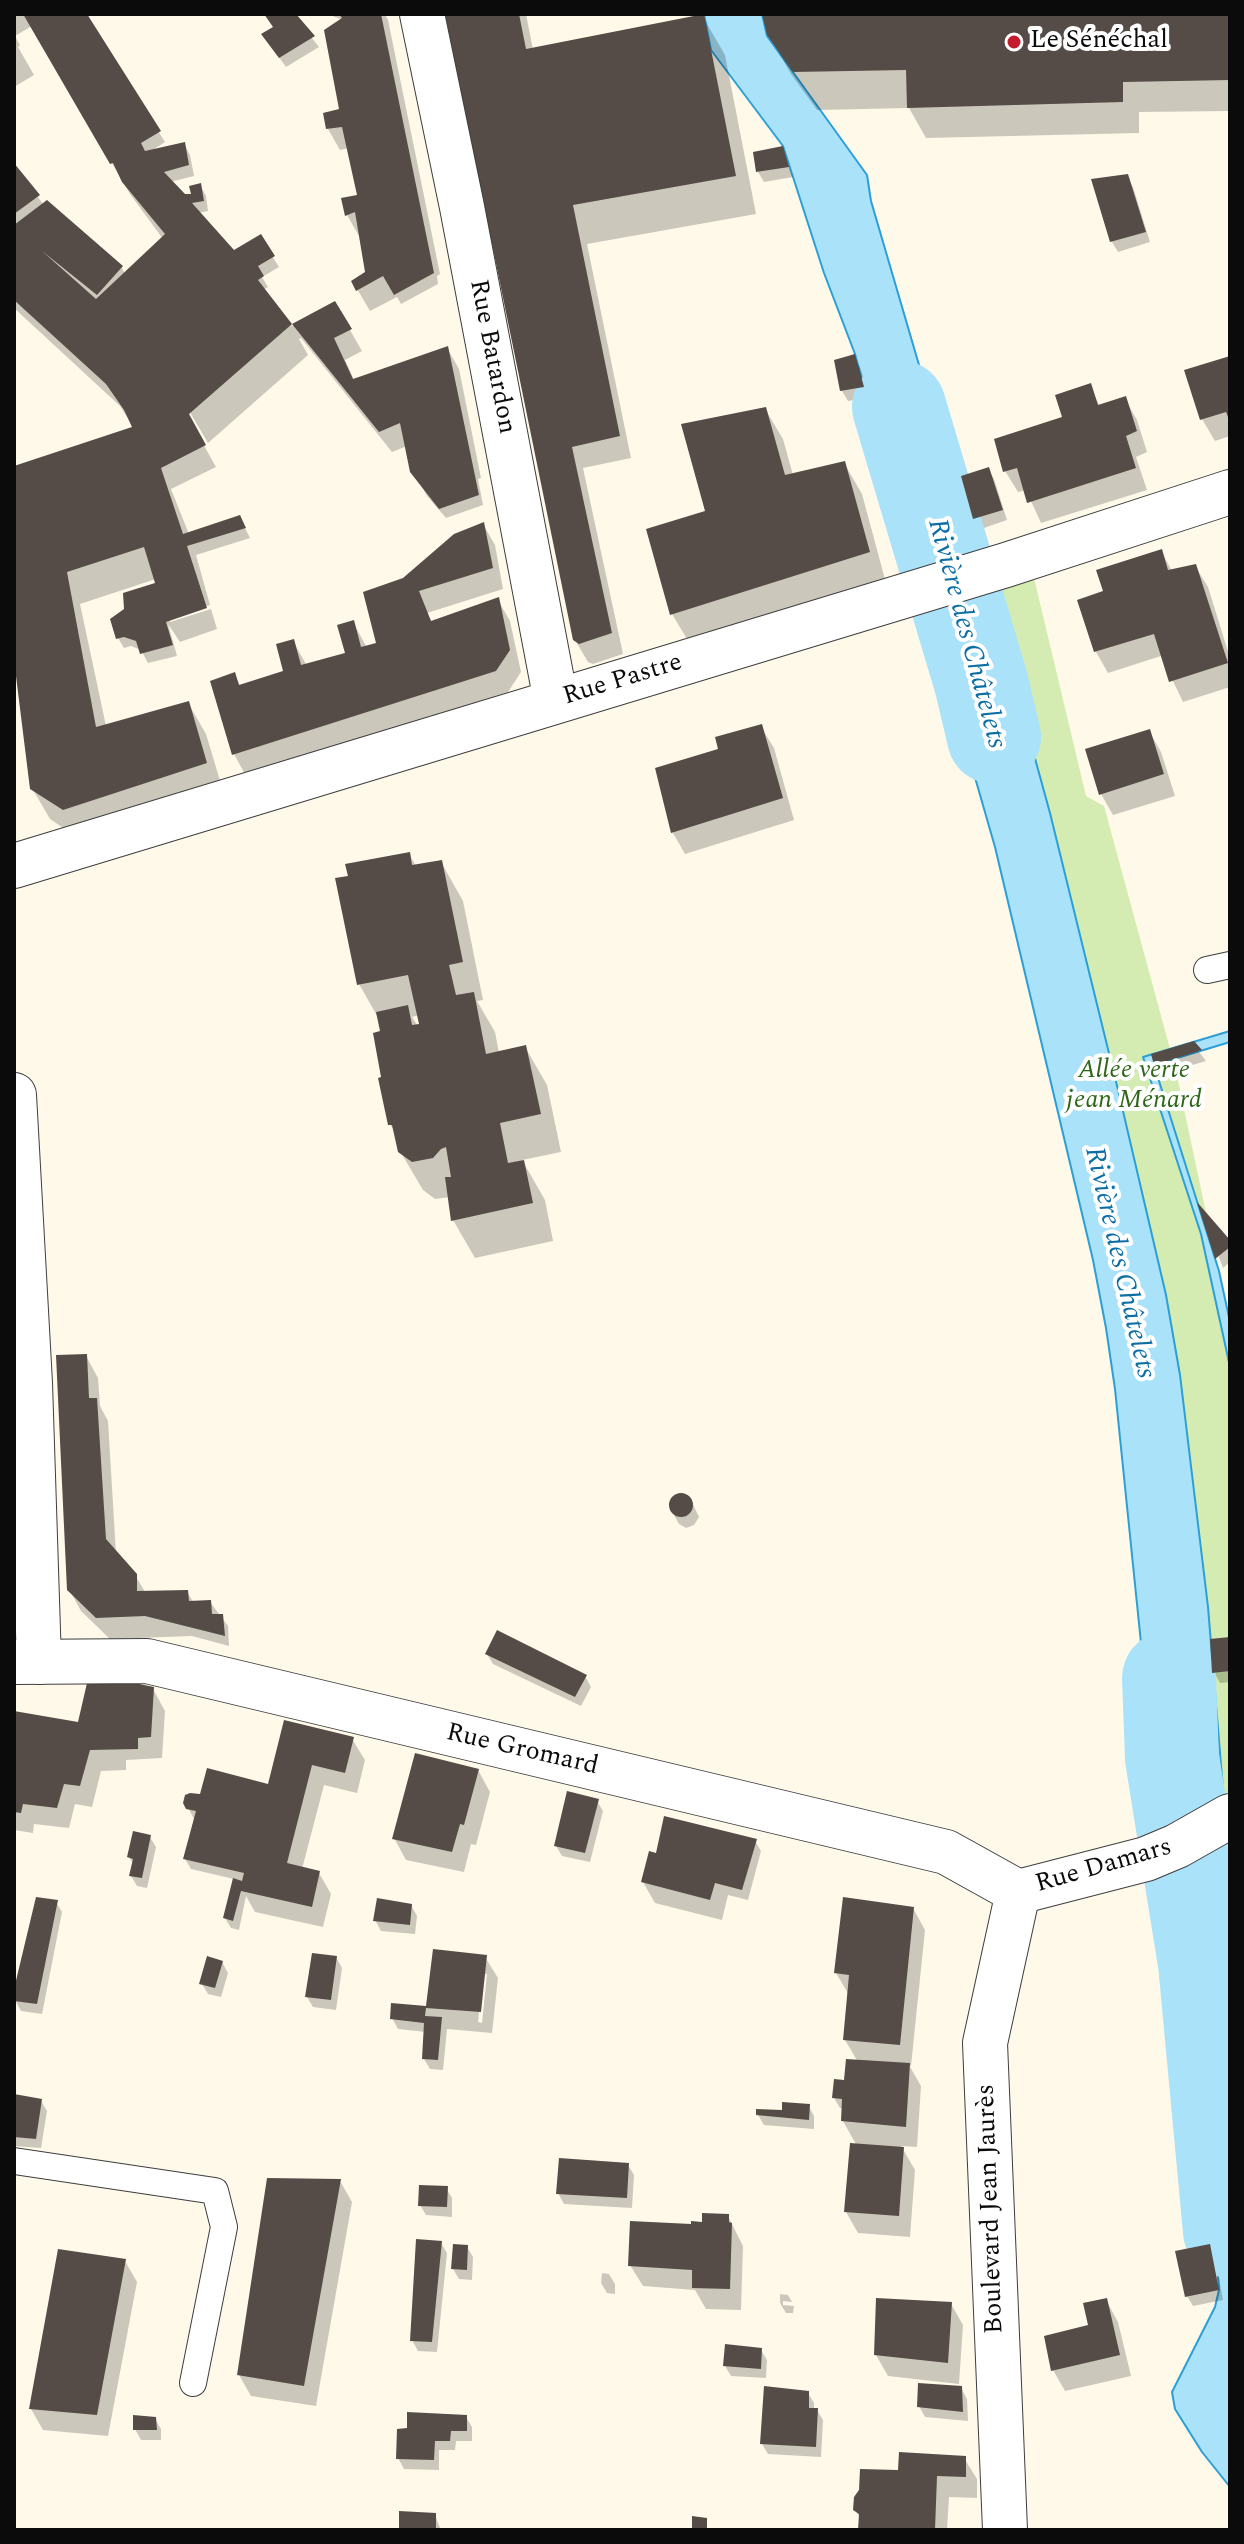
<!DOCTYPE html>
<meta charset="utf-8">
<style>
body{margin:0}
#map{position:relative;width:1244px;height:2544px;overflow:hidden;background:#fff9ea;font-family:Spectral,serif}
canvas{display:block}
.frame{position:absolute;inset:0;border:16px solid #0b0b0b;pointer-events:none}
</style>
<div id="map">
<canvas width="1244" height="2544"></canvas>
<div class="frame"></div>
</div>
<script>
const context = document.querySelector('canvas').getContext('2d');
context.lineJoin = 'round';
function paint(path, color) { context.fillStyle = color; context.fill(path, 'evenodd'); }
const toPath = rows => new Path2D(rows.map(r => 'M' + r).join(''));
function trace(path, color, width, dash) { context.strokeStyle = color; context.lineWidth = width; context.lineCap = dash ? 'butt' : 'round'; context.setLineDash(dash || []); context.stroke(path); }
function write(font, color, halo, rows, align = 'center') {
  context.font = font + ' Spectral,serif'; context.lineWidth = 8; context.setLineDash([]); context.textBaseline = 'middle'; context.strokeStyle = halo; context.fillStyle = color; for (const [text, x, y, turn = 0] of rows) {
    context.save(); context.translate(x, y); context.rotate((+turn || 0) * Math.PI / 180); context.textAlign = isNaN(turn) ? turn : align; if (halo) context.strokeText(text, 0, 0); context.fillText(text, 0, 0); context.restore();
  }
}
const green = toPath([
 [1034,578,1086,796,1104,806,1176,1071,1230,1326,1230,1794,1194,1820,1175,1469,1169,1422,969,599]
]);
const water = toPath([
 [704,14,762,14,767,36,867,175,871,201,965,522,905,541,855,354,824,273,783,146,711,50,704,14],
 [992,602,1050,813,1119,1094,1166,1295,1180,1375,1208,1607,1223,1789,1159,1819,1115,1389,1106,1328,1093,1260,995,847,930,621,992,602],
 [1230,1031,1230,1042,1154,1065,1219,1271,1230,1322,1230,1367,1201,1234,1143,1057,1230,1031],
 [1230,1896,1230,2487,1202,2452,1175,2409,1172,2392,1215,2307,1219,2290,1215,2233,1168,1902,1230,1896]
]);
const shadow = toPath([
 [14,14,91,14,87,18,165,142,151,151,184,144,190,155,194,176,170,182,191,205,188,196,193,195,200,185,206,196,208,211,198,213,234,253,260,237,279,267,262,277,268,287,263,290,292,326,335,304,362,351,345,360,354,380,447,348,459,369,481,478,478,479,483,505,446,518,427,496,415,475,407,446,392,452,301,338,299,339,308,355,208,443,178,392,170,385,216,467,171,489,189,534,245,528,250,538,196,555,210,605,170,618,170,622,211,609,217,629,180,642,168,624,177,656,148,663,141,650,131,646,124,648,118,638,158,585,156,579,80,604,106,726,188,703,206,734,224,794,81,840,50,819,32,788,14,645,14,468,135,429,120,406,14,308,14,166,44,205,47,203,122,268,125,274,163,239,130,194,32,26,15,36,20,45,18,47,34,75,14,87],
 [266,14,293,14,319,47,286,67,270,45,275,28],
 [327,14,385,14,388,20,440,274,437,276,438,284,401,304,397,297,370,311,353,282,367,273,359,236,347,215,344,200,359,197,349,148,340,150,328,129,342,111,343,20],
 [447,14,526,14,533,50,703,17,725,55,756,214,587,244,631,458,583,468,623,654,593,664,588,662,575,640],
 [764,14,1230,14,1230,111,1139,112,1139,133,926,138,909,108,817,110,791,74,769,35],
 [782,148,793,177,764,182,758,172],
 [1127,177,1133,187,1150,242,1118,252,1112,242,1093,180],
 [854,357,860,367,869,397,848,401,842,391],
 [1230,358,1230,436,1215,441,1202,419,1187,372],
 [1090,386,1100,407,1125,399,1137,420,1147,452,1136,457,1147,490,1041,523,1026,490,1018,492,1005,471,1065,418],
 [765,409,783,439,793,475,844,463,862,494,886,583,690,644,672,614,708,512],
 [988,469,994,479,1007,520,981,529,975,518,963,477],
 [483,524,495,545,503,589,427,613,432,623,498,600,510,621,521,672,508,692,246,776,234,754,213,682,234,675,241,687,285,673,293,641,307,666,347,654,353,622,367,648,378,644,405,579],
 [1161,551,1172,571,1195,566,1208,587,1230,658,1230,687,1183,702,1161,656,1108,673,1096,652,1080,601,1105,592],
 [761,727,774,748,794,820,685,854,673,833,657,770,721,750],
 [1149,731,1161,752,1175,796,1113,815,1101,794],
 [409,854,416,866,441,862,463,901,483,1000,477,1001,495,1032,499,1053,525,1047,547,1085,561,1152,522,1160,545,1200,553,1241,475,1258,453,1220,450,1197,435,1199,423,1190,400,1151,397,1136,390,1124,380,1021,359,984],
 [419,1015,422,1026,418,1026,412,1017],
 [1193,1044,1206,1061,1162,1074,1156,1064],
 [1202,1210,1230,1243,1230,1262,1223,1268],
 [86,1356,98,1378,100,1406,108,1421,116,1554,135,1575,145,1592,187,1592,194,1603,210,1602,228,1626,229,1646,192,1636,110,1639,81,1611,69,1589],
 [675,1496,690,1498,699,1517,694,1525,686,1528,679,1524,673,1513,671,1504],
 [1230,1639,1230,1682,1220,1683,1214,1672],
 [487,1654,585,1676,591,1687,581,1706,493,1664],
 [153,1689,165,1711,162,1758,126,1760,126,1770,101,1771,92,1807,75,1804,69,1828,34,1824,33,1833,14,1830,14,1713,80,1724],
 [352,1739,365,1760,357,1793,324,1785,302,1869,319,1873,331,1894,323,1927,255,1912,246,1896,239,1930,231,1928,225,1918,234,1879,191,1869,185,1859,194,1819,185,1802,201,1797,269,1786],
 [478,1770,490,1792,476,1845,471,1844,464,1872,406,1860,394,1838],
 [597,1801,603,1811,590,1862,562,1856,556,1846],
 [150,1837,156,1847,147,1888,137,1886,131,1876,134,1865,129,1857],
 [755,1841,761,1851,748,1900,728,1895,722,1920,655,1903,643,1882],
 [56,1902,62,1912,42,2014,21,2011,15,2000],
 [411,1905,417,1916,415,1934,381,1931,375,1920],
 [913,1908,925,1930,911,2066,909,2065,921,2086,917,2147,901,2146,915,2170,910,2237,858,2233,846,2212,857,2146,843,2121,844,2108,840,2108,834,2098,858,2062,845,2040,849,1995,836,1973],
 [434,1951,485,1957,498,1978,492,2033,447,2029,443,2070,430,2069,424,2059,426,2032,398,2029,392,2018,393,2005,428,2008],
 [483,1974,487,1974,482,2023,478,2022],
 [336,1957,342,1968,336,2010,313,2007,307,1997],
 [222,1962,228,1973,221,1997,208,1994,202,1984],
 [14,2096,41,2101,47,2111,41,2148,14,2146],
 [808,2105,814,2116,814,2129,764,2125,758,2115],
 [628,2165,634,2175,632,2208,564,2204,558,2193],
 [340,2181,352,2202,316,2406,251,2396,239,2375],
 [446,2188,452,2198,452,2217,426,2215,420,2205],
 [728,2216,743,2246,741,2310,706,2309,695,2290,643,2286,630,2265,693,2226],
 [441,2243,447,2253,437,2352,418,2351,412,2340],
 [1209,2246,1215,2257,1223,2300,1193,2306,1187,2296],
 [467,2247,473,2257,472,2280,459,2279,453,2269],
 [125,2261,137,2282,108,2436,43,2430,31,2409],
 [602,2273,609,2274,615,2284,615,2294,607,2293,601,2283],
 [780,2294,788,2295,792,2302,783,2301,783,2305,794,2306,793,2313,786,2313,780,2303],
 [1106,2300,1118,2322,1131,2376,1065,2391,1053,2370,1090,2326],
 [951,2304,963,2325,959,2384,888,2376,876,2355],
 [761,2350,767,2360,766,2378,731,2376,725,2366],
 [961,2388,967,2399,968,2421,925,2417,919,2406],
 [808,2393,814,2403,814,2410,817,2410,823,2420,821,2457,768,2454,762,2444],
 [466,2417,472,2427,472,2441,456,2441,455,2450,439,2450,439,2470,404,2469,398,2458],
 [155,2419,161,2429,161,2440,141,2440,135,2429],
 [964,2458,977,2479,977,2498,949,2497,947,2530,860,2530,861,2519,855,2510],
 [435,2515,441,2530,401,2530]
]);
const river = toPath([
 [899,407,981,682,994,737],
 [1169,1678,1172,1758,1205,1963,1230,2231]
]);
const building = toPath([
 [23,14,87,14,161,131,141,143,145,151,185,142,189,165,164,172,185,194,191,194,189,186,201,183,204,201,192,203,234,250,261,234,275,256,258,266,264,276,258,280,292,324,189,414,206,445,161,468,183,534,240,515,246,528,187,546,207,608,166,622,173,645,140,654,136,641,124,637,116,639,110,619,124,609,123,593,155,583,144,547,67,572,96,727,189,701,207,763,63,810,30,789,14,660,14,466,132,427,124,410,106,384,14,300,14,225,47,200,123,266,97,295,42,251,96,299,165,234,122,182,113,163,110,164],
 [264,14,296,14,315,36,279,58,261,34,273,27],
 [339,14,381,14,434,273,394,295,383,276,356,291,351,281,365,272,355,212,345,216,341,198,357,195,342,127,326,129,323,113,339,109,324,30,342,18],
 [445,14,519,14,526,49,704,14,736,176,573,205,620,436,572,447,612,633,579,644,573,640],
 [762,14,1230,14,1230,80,1123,82,1123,102,907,108,906,70,793,72,767,35],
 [783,146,789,167,756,172,753,152],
 [14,163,40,195,14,214],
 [1128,174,1146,232,1110,242,1091,179],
 [335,301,352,329,334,338,353,379,448,346,479,495,439,509,410,472,400,423,379,432,292,324],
 [855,354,864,387,840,391,834,360],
 [1230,356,1230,422,1226,412,1200,420,1184,370],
 [1091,383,1098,405,1126,396,1137,431,1126,436,1136,468,1027,503,1017,468,1003,472,994,439,1062,417,1055,395],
 [766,407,785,475,845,461,870,552,670,615,646,529,705,511,681,424],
 [989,467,1003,510,973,519,961,476],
 [484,522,493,568,419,591,431,621,499,597,510,650,496,671,232,755,210,681,235,672,239,685,283,671,276,644,294,639,301,665,345,653,337,625,354,620,361,647,376,643,363,592,403,578,454,534],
 [1162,549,1168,570,1196,564,1228,663,1169,682,1154,634,1094,652,1077,600,1103,591,1096,570],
 [762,724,783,798,671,833,655,768,718,749,715,737],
 [1150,729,1164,774,1099,795,1085,749],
 [410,852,412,865,442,860,463,962,449,965,456,995,474,992,486,1054,526,1045,541,1114,500,1123,508,1163,524,1160,533,1203,451,1221,445,1177,451,1177,446,1147,441,1149,433,1158,412,1162,398,1152,392,1125,388,1125,378,1078,381,1077,373,1033,380,1031,376,1012,408,1005,412,1025,419,1024,408,975,357,985,335,878,348,876,345,864],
 [1194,1041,1202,1050,1154,1065,1151,1054],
 [1197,1202,1230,1240,1230,1247,1215,1259],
 [87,1354,89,1398,97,1398,106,1539,137,1574,137,1591,188,1590,189,1601,211,1600,212,1614,223,1614,225,1636,145,1616,96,1618,67,1590,56,1355],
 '669 1505a12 12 0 1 1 24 0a12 12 0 1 1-24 0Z',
 [497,1630,587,1675,575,1697,485,1654],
 [1230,1637,1230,1671,1212,1673,1210,1639],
 [87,1683,139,1684,154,1687,151,1737,138,1738,138,1749,90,1750,80,1786,64,1784,57,1808,23,1804,21,1813,14,1812,14,1711,78,1722],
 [284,1720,354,1737,345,1773,312,1765,287,1863,320,1871,312,1907,241,1891,233,1921,223,1918,233,1878,242,1881,244,1873,183,1859,196,1811,186,1809,183,1803,185,1795,190,1793,200,1794,207,1768,268,1784],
 [415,1753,479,1769,464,1825,460,1824,452,1852,392,1839],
 [567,1791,599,1799,585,1853,554,1846],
 [664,1816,757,1839,742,1890,715,1883,710,1900,641,1882,649,1851,656,1853],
 [133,1831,151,1835,142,1878,129,1876,133,1859,127,1857],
 [36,1897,58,1900,37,2004,14,2001,14,1989],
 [843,1897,914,1907,900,2045,843,2040,849,1975,834,1973],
 [377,1898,412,1904,410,1925,373,1921],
 [433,1949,487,1955,481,2012,426,2008,425,2016,442,2017,438,2060,422,2059,424,2023,390,2019,391,2003,426,2006],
 [312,1953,337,1956,331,2000,305,1997],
 [207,1956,223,1961,215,1988,199,1984],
 [846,2059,910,2063,906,2127,841,2121,842,2099,832,2098,834,2079,844,2080],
 [14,2094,42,2099,36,2139,14,2137],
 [782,2102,810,2104,809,2120,756,2115,756,2109,782,2110],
 [850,2143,904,2147,899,2216,844,2212],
 [559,2158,629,2163,627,2198,556,2194],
 [267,2178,341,2179,304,2386,237,2375],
 [419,2185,448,2186,447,2207,418,2206],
 [702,2213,729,2214,729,2222,732,2223,730,2289,692,2288,692,2270,628,2266,630,2221,691,2224,691,2221,702,2222],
 [416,2239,442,2241,432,2342,410,2341],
 [453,2244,468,2245,467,2270,451,2269],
 [1210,2244,1219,2290,1185,2297,1175,2251],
 [58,2249,126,2259,97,2415,29,2409],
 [876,2298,952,2302,948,2363,874,2355],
 [1107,2298,1120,2355,1051,2371,1044,2336,1088,2325,1083,2303],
 [725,2344,762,2348,761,2369,723,2366],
 [918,2383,962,2386,963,2412,917,2407],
 [764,2386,809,2391,809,2408,818,2408,816,2447,760,2444],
 [407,2412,467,2415,467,2431,451,2431,450,2441,435,2441,434,2460,396,2459,397,2429,407,2428],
 [133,2415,156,2417,157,2430,133,2430],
 [899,2452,966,2456,966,2477,937,2476,935,2530,858,2530,859,2514,853,2510,854,2497,859,2490,860,2469,898,2470],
 [399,2511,436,2513,436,2530,399,2530],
 [692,2516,707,2518,707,2530,692,2530]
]);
const service = toPath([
 [1207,970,1230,965],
 [14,2161,215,2191,224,2227,193,2383]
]);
const minor = toPath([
 [422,14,462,207,556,701],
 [14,866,1006,565,1230,492],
 [14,1095,30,1383,39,1662],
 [1018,1892,1146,1859,1177,1846,1230,1816]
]);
const tertiary = toPath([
 [14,1662,147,1661,946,1852,1018,1892,985,2043,1005,2530]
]);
const markers = [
 [1014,42,8,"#c41b30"]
];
const poiNames = [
 ["Le Sénéchal",1030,42]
];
const streetNames = [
 ["Rue Batardon",491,357,79],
 ["Rue Pastre",623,681,-17],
 ["Rue Gromard",522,1751,13],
 ["Rue Damars",1104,1867,-16],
 ["Boulevard Jean Jaurès",992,2209,-92]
];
const parkNames = [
 ["Allée verte",1134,1072],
 ["jean Ménard",1134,1102]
];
const waterNames = [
 ["Rivière des Châtelets",965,634,75],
 ["Rivière des Châtelets",1118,1263,77]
];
paint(green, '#d4ecb1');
paint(water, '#aae2fa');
trace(water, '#2c9fd6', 2);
paint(shadow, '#0003');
trace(river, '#aae2fa', 94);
paint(building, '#554b47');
trace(service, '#3e3e3e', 28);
trace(minor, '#3e3e3e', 46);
trace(tertiary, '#3e3e3e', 46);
trace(service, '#fff', 26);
trace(minor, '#fff', 44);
trace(tertiary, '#fff', 44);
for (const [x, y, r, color] of markers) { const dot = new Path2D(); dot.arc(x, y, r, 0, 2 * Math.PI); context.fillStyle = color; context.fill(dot); trace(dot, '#fff', 3); }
write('26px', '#0b0b0b', '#fff', poiNames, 'left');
write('26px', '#0b0b0b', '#fff', streetNames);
write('italic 26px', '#2e6718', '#fff', parkNames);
write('italic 28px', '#0d6ea4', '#fff', waterNames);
</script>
